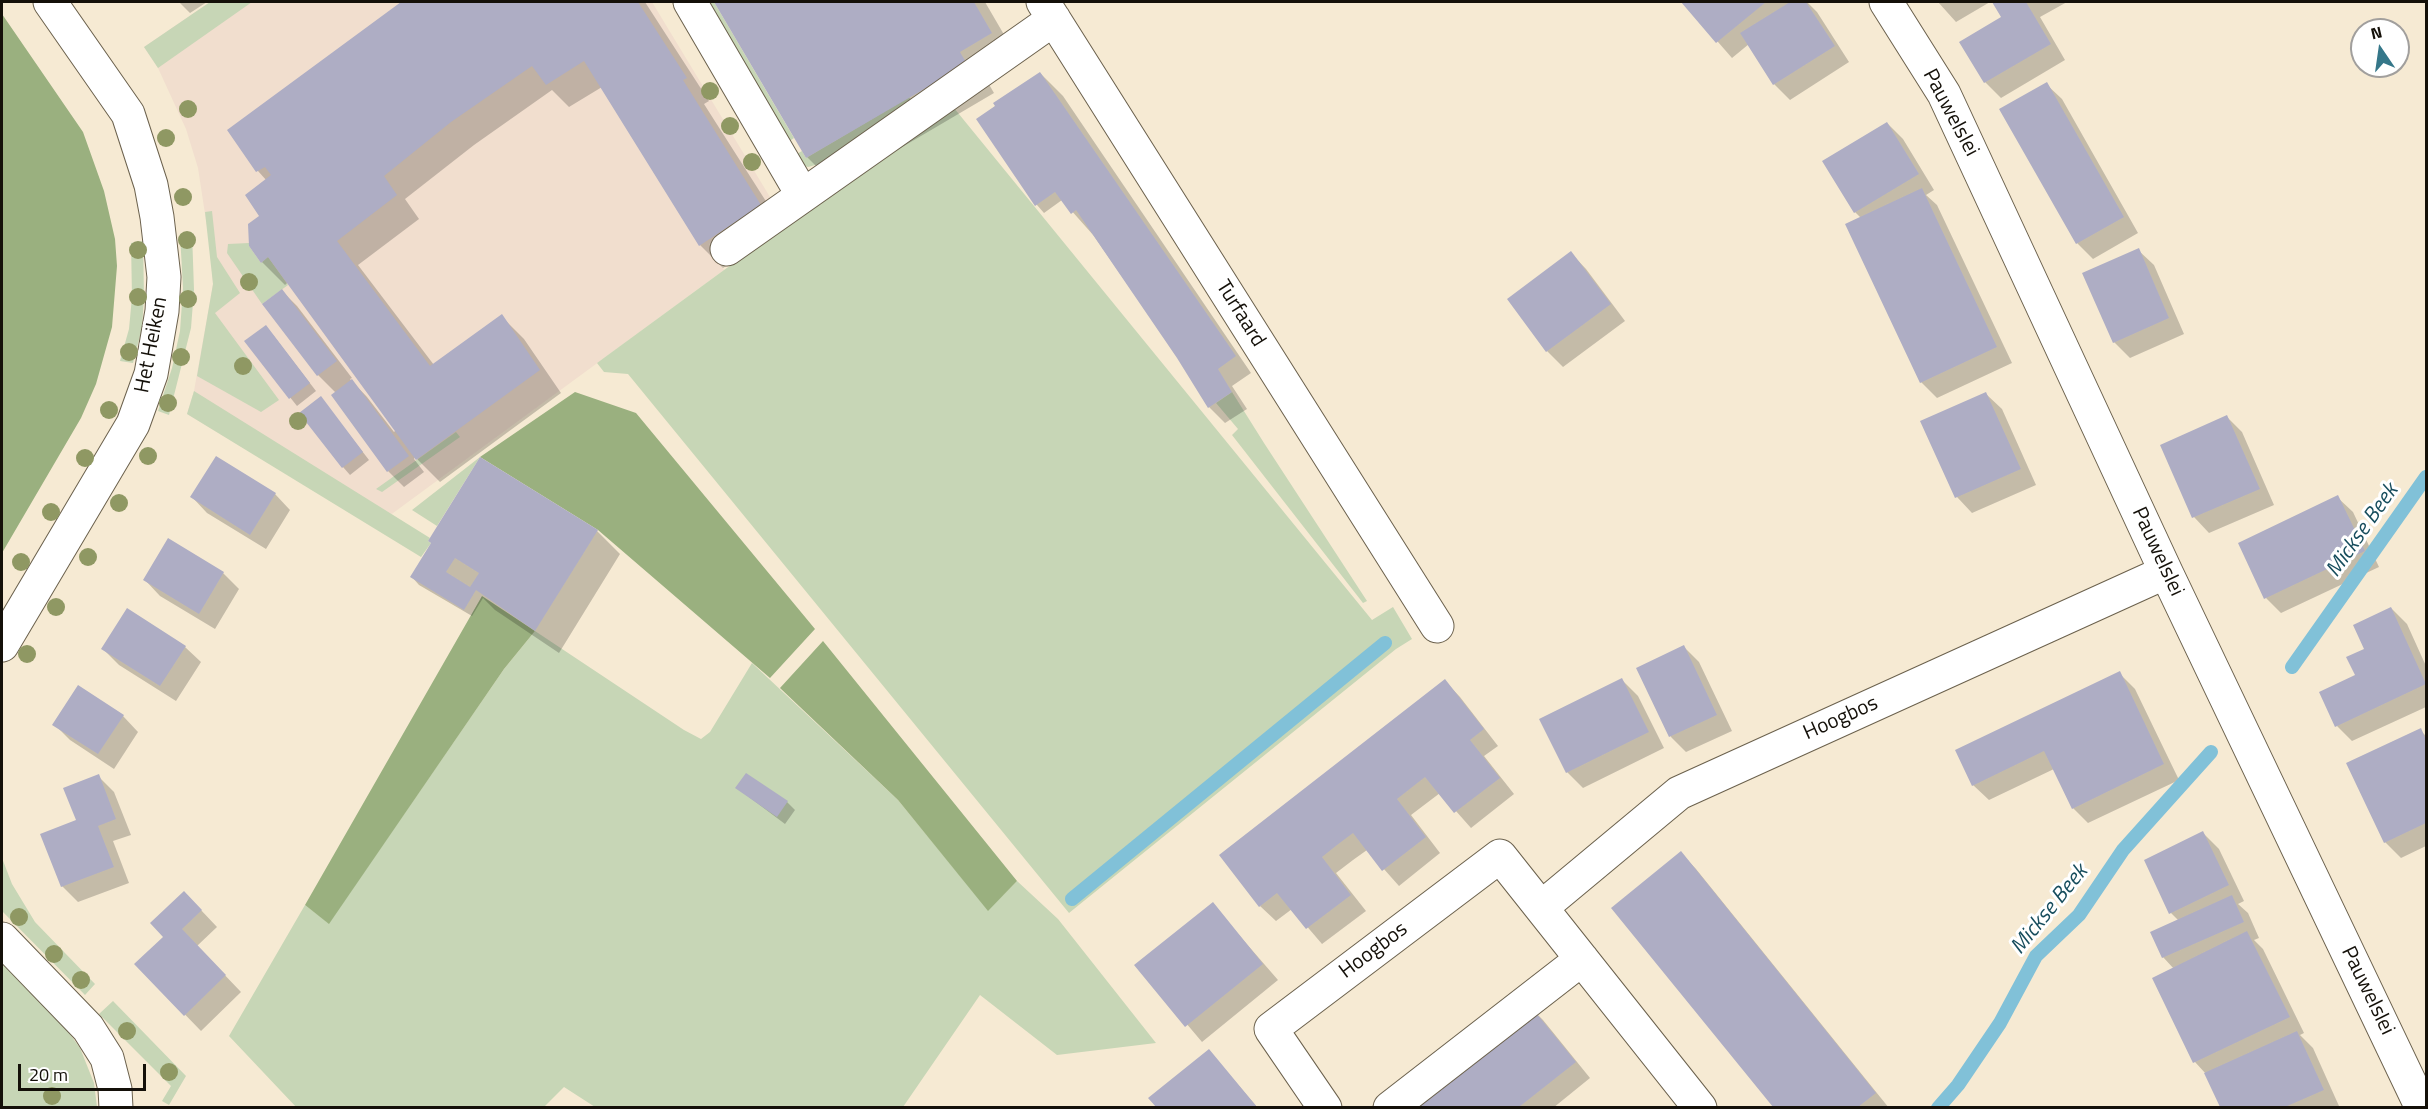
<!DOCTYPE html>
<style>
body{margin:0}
#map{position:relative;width:2428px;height:1109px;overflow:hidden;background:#f6ead3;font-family:"Titillium Web",sans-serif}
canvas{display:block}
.frame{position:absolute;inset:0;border:3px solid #141009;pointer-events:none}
.north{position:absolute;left:2350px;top:18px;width:60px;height:60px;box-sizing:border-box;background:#fff;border:2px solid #a19f9d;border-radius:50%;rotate:347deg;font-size:16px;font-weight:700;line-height:24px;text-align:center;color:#141009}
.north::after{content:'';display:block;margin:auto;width:21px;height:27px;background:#357789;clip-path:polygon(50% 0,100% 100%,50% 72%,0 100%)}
.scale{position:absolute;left:18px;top:1064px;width:128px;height:27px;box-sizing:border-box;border:3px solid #141009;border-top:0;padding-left:8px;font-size:18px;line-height:21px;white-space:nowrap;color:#141009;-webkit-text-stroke:4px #fff;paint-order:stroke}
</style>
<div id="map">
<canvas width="2428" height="1109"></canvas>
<div class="frame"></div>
<div class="north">N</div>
<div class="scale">20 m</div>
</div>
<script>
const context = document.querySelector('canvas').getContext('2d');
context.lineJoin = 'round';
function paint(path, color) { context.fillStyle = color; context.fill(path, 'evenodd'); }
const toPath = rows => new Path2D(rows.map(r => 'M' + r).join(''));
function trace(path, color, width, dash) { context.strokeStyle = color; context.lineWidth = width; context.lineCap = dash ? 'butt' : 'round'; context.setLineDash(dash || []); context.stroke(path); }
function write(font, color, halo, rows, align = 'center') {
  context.font = font + ' "Titillium Web",sans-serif'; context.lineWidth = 6; context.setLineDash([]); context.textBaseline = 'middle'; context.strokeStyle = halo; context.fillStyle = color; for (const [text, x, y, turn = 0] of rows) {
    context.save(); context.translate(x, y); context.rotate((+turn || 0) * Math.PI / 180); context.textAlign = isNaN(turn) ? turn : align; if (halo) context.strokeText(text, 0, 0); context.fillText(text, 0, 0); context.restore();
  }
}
const education = toPath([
 [210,2,652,2,773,202,709,244,724,270,374,527,187,414,194,391,213,284,209,240,198,168,186,129,158,68,144,47]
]);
const green = toPath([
 [210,2,252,2,158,68,144,47],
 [702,2,714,2,794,138,785,144],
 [909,97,913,102,823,163,808,167,801,165,793,156,802,151,806,158],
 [954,108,1372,620,1393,607,1412,639,1396,649,1069,913,628,374,604,372,597,363,724,270],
 [212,211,217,257,240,293,215,313,279,400,261,412,197,376,213,284,205,212],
 [192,232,194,290,191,328,169,415,158,411,172,368,180,331,183,288,180,234],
 [143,241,144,297,142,328,133,363,120,361,129,329,132,297,131,243],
 [249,243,249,246,261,263,268,257,288,285,262,304,227,253,228,244],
 [194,391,430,538,428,541,431,543,421,557,187,414],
 [1232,392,1264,443,1367,601,1363,603,1232,435,1238,429,1216,403],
 [456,432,460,437,382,492,376,489],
 [480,457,437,526,412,510],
 [535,631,684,730,701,739,710,732,752,663,898,800,988,910,1017,881,1058,919,1156,1043,1057,1055,980,995,903,1107,595,1107,564,1087,544,1107,297,1108,229,1036,305,905,329,923,504,669],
 [2,858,12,884,35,922,95,984,85,995,2,911],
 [2,963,67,1030,80,1048,94,1083,97,1107,2,1107],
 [113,1001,186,1076,169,1105,162,1101,171,1086,99,1014]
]);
const forest = toPath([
 [2,14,83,132,104,191,115,239,117,266,112,327,96,384,81,418,2,553],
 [575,392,636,413,815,629,770,678,598,530,480,457],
 [482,596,535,631,504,669,329,924,305,905],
 [823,641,1017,881,988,911,898,800,780,688]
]);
const shadow = toPath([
 [179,2,207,2,190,13],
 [404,2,645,2,709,101,704,104,783,228,723,268,700,245,602,87,569,107,552,90,474,145,405,199,419,219,358,265,434,365,501,316,524,339,561,393,440,482,415,457,414,459,424,472,404,487,388,471,333,395,336,393,318,375,282,291,297,306,352,378,350,379,367,397,394,432,396,430,288,282,285,285,262,262,250,246,261,216,267,181,258,171,230,130],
 [716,2,985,2,1020,62,987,81,994,93,836,186,807,157],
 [1683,2,1807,2,1817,12,1849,62,1790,100,1774,84,1749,44,1732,58],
 [1938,2,1990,2,1956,22],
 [1994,2,2067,2,2040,17,2065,60,2001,98,1985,82,2003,17],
 [1040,73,1063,96,1251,373,1232,386,1247,409,1225,423,1209,407,1177,356,1094,236,1062,200,1044,213,1037,205,978,119],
 [2046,84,2062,99,2138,233,2093,259,2077,243],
 [1887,123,1903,139,1934,190,1926,195,1937,205,2012,363,1937,398,1921,382,1861,218,1855,212],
 [2138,250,2154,265,2184,334,2130,358,2114,342],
 [1571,253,1586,269,1625,321,1563,367,1547,351],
 [273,335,316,391,297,406,246,342],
 [1986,394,2002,409,2036,485,1972,513,1957,497],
 [321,398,369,460,350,475,343,467],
 [2227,417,2242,432,2274,505,2209,533,2194,517,2162,446],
 [275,494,290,510,266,549,207,513,192,497],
 [2337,497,2353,512,2379,567,2281,613,2266,598],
 [597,531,620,554,559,653,495,610,483,598,472,616,419,585,412,577,423,558],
 [223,573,239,589,215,629,160,596,145,580],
 [2391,608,2407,624,2426,666,2426,707,2352,741,2337,726,2366,649],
 [1683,646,1699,662,1732,731,1686,752,1671,737,1638,669],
 [185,647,201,662,176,701,119,665,103,649],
 [2119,673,2135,689,2179,780,2088,823,2073,808,2054,769,1989,800,1973,785],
 [1622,680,1638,696,1664,748,1583,788,1567,772],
 [1445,681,1460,697,1498,746,1484,756,1514,794,1471,828,1440,793,1411,815,1440,853,1399,886,1367,850,1353,860,1336,873,1366,911,1322,944,1292,909,1276,921,1260,906],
 [123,716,138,732,114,769,70,740,54,724],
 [2420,730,2426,736,2426,846,2401,858,2385,842],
 [98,776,114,792,131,835,113,841,129,883,78,902,62,886,78,821],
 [737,788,787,802,795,810,785,824],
 [2203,833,2219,849,2244,901,2238,904,2248,913,2259,938,2254,940,2263,949,2304,1033,2300,1035,2313,1048,2339,1106,2221,1108,2206,1074,2195,1062,2154,979,2174,969,2163,957,2179,921,2171,913],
 [1681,853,1696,869,1889,1108,1775,1108,1613,908],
 [1212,904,1278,980,1202,1042,1137,965],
 [200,909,217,927,197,946,241,992,201,1031,136,964],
 [1528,1005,1543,1020,1590,1078,1553,1108,1400,1108],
 [1209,1051,1258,1108,1158,1108,1150,1098]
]);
const stream = toPath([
 [2292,667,2426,477],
 [1072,899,1385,643],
 [1938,1108,1958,1085,2000,1023,2036,956,2079,915,2123,850,2211,752]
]);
const building = toPath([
 [401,2,638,2,687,78,683,80,761,205,699,246,584,61,546,85,532,66,451,122,384,176,397,195,337,241,430,366,502,314,540,370,416,460,268,257,261,263,249,246,248,224,259,216,245,195,271,175,265,167,256,172,227,130],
 [714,2,974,2,992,33,960,52,967,64,806,158],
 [1681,2,1766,2,1716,43],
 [1790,2,1806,2,1835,46,1773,85,1740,33],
 [1992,2,2026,2,2051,44,1984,83,1959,42,2001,17],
 [1040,72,1236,356,1218,369,1232,392,1208,408,1177,358,1076,210,1071,214,1055,192,1035,206,976,119,995,106,993,103],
 [2047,82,2124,217,2076,244,1999,109],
 [1887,122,1919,174,1854,213,1822,161],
 [1922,188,1997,347,1920,383,1845,224],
 [2139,248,2169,318,2113,343,2082,273],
 [1571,251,1611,304,1546,352,1507,299],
 [282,289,337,361,317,376,262,304],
 [266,325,310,383,289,399,244,341],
 [352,379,409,456,387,472,331,395],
 [1986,392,2021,469,1955,498,1920,421],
 [321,396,363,452,342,468,299,413],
 [2227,415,2260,489,2192,518,2160,445],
 [216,456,276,493,250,535,190,497],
 [480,457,598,530,535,631,476,590,464,610,410,577,431,543,428,541],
 [455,558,479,573,470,587,446,572],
 [2338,495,2365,551,2264,599,2238,543],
 [168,538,224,572,199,614,143,580],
 [2391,607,2426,684,2335,727,2319,692,2355,675,2346,657,2364,649,2353,625],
 [127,608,186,646,160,686,101,649],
 [1684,645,1717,715,1669,737,1636,668],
 [2120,671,2164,764,2072,809,2044,751,1972,786,1955,750],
 [1622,678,1649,732,1566,773,1539,719],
 [1445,679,1484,729,1470,740,1500,778,1454,813,1425,777,1397,799,1426,837,1382,871,1353,833,1337,845,1322,857,1351,895,1306,929,1277,893,1259,907,1219,855],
 [78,685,124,715,98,754,52,725],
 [2421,728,2426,740,2426,823,2384,843,2346,763],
 [746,773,788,801,777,817,735,788],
 [99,774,116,819,98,826,114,867,61,887,40,834,76,820,63,788],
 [2203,831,2229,885,2169,914,2144,860],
 [1681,851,1876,1093,1858,1107,1773,1107,1611,908],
 [184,891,202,910,182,929,226,975,184,1016,134,964,163,937,150,923],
 [2232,895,2244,922,2162,958,2150,932],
 [1213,902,1263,964,1185,1027,1134,965],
 [2247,931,2290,1017,2193,1063,2152,978],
 [1528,1003,1576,1062,1519,1107,1397,1107],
 [2297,1031,2324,1090,2285,1107,2220,1107,2204,1073],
 [1209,1049,1257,1107,1156,1107,1148,1098]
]);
const minor = toPath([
 [690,2,802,194],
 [1043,2,1437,626],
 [1886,2,1944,94,2166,572,2422,1108],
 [727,249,1054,19],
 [2,645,133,424,151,374,162,311,164,277,157,217,151,185,128,114,50,2],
 [1542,907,1679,793,2166,572],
 [2,939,88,1028,107,1058,115,1089,116,1108],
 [1325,1108,1271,1029,1500,856,1700,1108],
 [1390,1108,1582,959]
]);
const trees = [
 [710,91],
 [188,109],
 [730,126],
 [166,138],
 [752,162],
 [183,197],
 [187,240],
 [138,250],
 [249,282],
 [138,297],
 [188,299],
 [129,352],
 [181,357],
 [243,366],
 [168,403],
 [109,410],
 [298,421],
 [148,456],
 [85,458],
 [119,503],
 [51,512],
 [88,557],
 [21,562],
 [56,607],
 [27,654],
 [19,917],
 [54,954],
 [81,980],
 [127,1031],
 [169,1072],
 [52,1096]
];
const streetNames = [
 ["Pauwelslei",1950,113,62],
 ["Turfaard",1240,314,58],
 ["Het Heiken",152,345,-79],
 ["Pauwelslei",2157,552,65],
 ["Hoogbos",1841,719,-24],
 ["Hoogbos",1374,951,-37],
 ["Pauwelslei",2367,991,64]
];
const waterNames = [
 ["Mickse Beek",2363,531,-55],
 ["Mickse Beek",2050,910,-51]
];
paint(education, '#f1dece');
paint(green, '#c7d6b6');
paint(forest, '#9ab07f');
paint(shadow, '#0003');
trace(stream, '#81c1d8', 14);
paint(building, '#aeadc4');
trace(minor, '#6b614d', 35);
trace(minor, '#fff', 33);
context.fillStyle = '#8f9863';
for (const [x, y] of trees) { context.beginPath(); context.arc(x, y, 9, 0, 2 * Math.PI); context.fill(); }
write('21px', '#141009', '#fff', streetNames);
write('italic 22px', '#174d5d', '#fff', waterNames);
</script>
